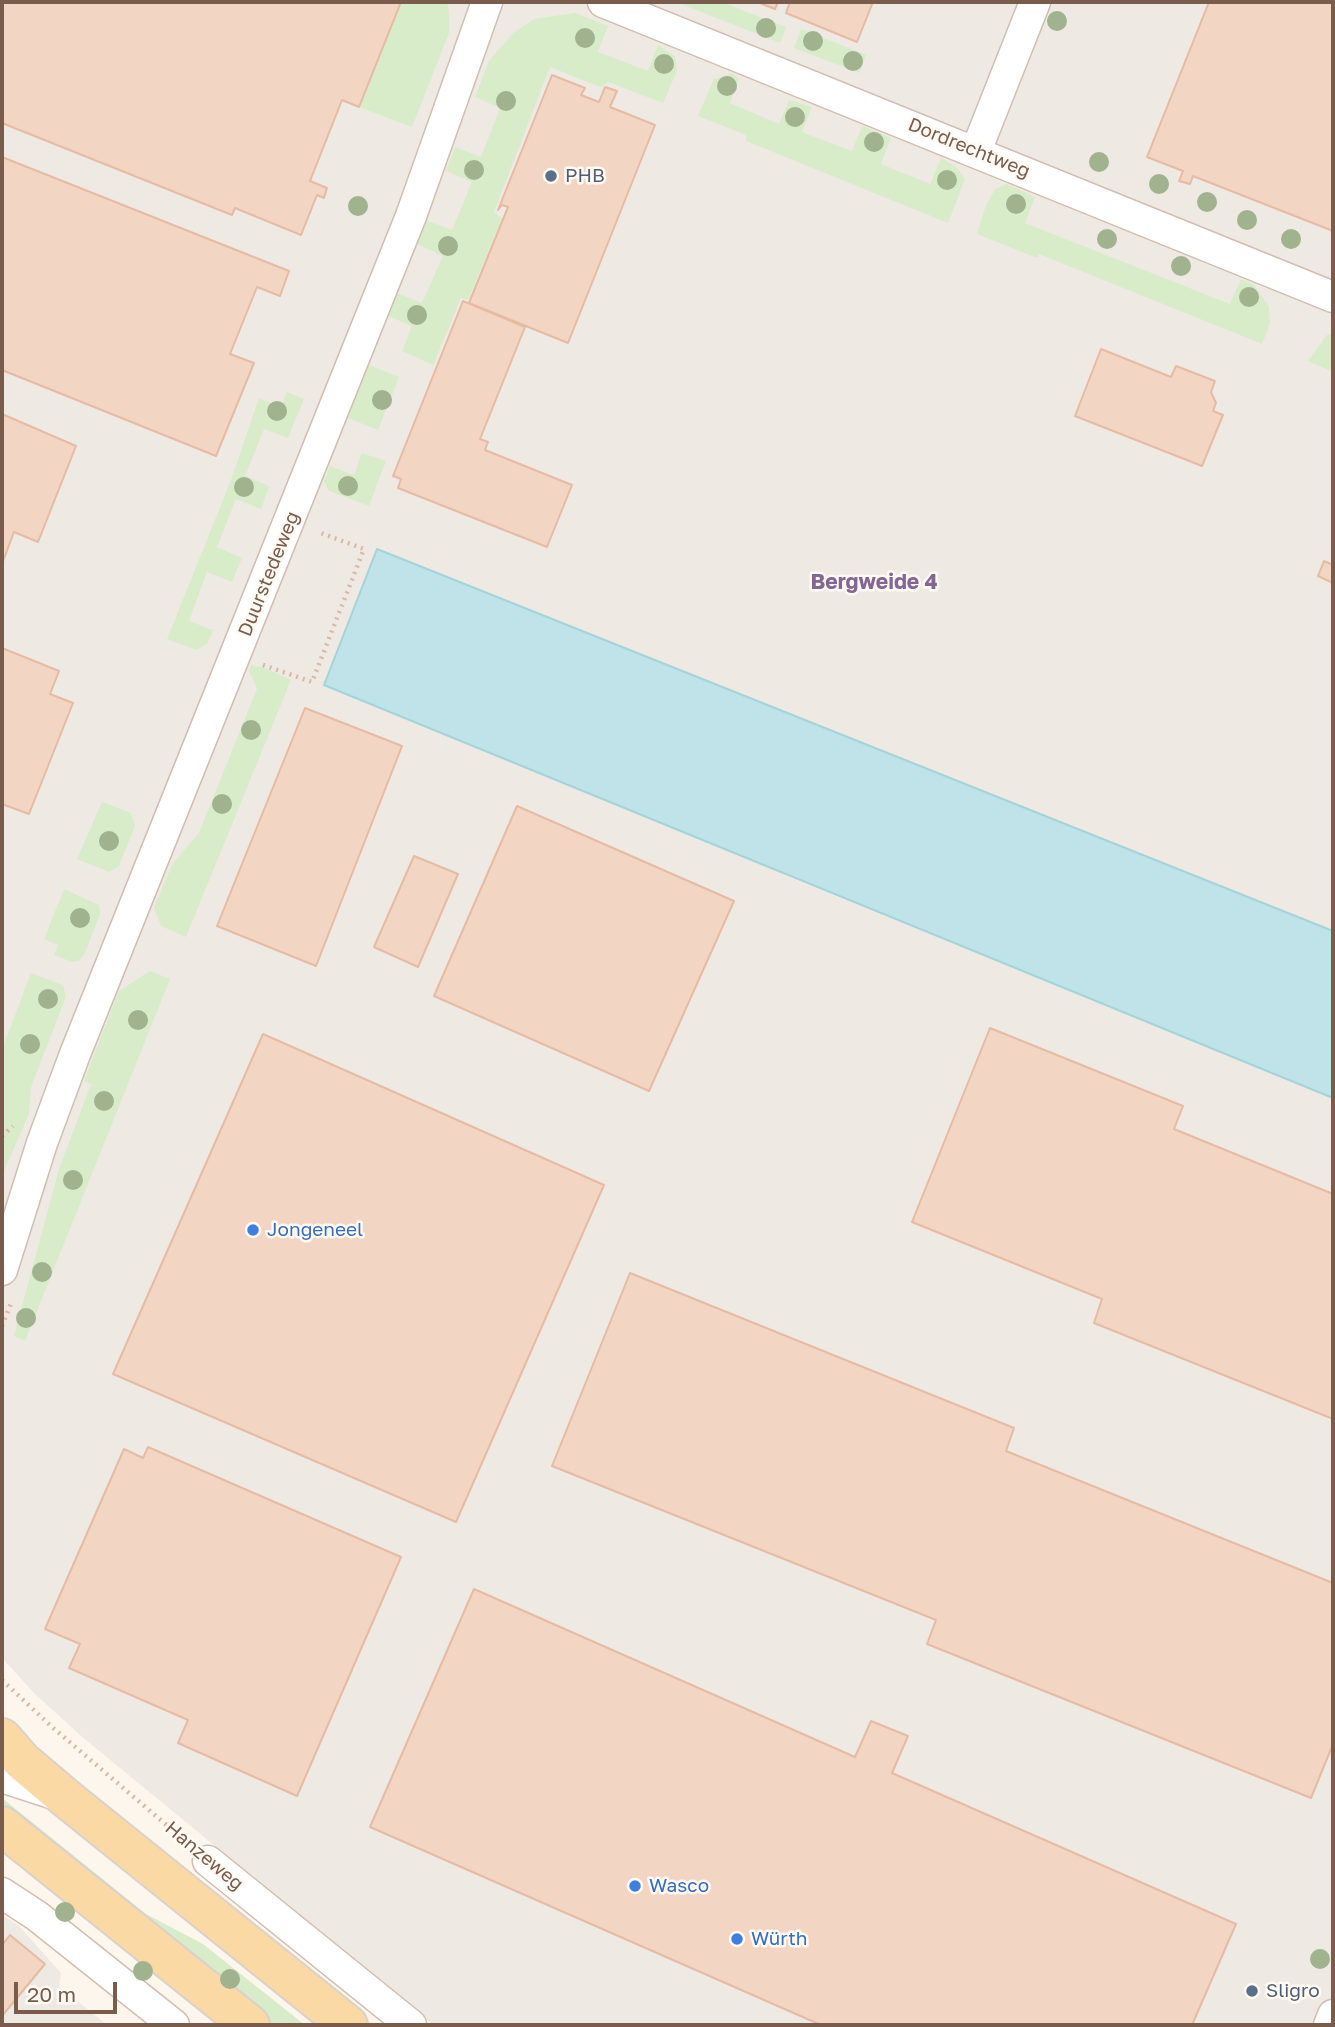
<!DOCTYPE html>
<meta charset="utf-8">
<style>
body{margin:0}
#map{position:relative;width:1335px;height:2027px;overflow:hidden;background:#fdf6ec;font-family:"Golos Text",sans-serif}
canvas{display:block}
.frame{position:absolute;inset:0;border:4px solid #7a5c4d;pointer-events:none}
.scale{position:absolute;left:14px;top:1982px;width:103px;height:32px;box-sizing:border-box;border:4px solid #7a5c4d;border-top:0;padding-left:9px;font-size:21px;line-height:24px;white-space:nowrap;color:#7a5c4d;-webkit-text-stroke:5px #fffaf3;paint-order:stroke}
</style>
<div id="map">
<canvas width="1335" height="2027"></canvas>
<div class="frame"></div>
<div class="scale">20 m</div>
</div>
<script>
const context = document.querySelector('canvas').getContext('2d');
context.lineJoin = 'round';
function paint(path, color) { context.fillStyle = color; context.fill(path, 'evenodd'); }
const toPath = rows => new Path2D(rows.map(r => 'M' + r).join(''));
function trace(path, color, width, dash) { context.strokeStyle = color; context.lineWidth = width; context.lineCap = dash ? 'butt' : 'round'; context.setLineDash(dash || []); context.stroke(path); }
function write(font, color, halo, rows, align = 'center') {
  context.font = font + ' "Golos Text",sans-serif'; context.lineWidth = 5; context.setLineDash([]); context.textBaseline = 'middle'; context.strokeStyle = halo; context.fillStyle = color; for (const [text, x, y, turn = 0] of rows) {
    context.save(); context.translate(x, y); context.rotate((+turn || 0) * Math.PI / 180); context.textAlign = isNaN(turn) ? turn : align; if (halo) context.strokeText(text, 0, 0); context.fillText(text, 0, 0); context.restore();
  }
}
const industrial = toPath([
 [2,2,1333,2,1333,931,377,549,784,875,1333,1098,1333,2025,433,2025,81,1736,35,1694,2,1658],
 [2,1915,19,1926,61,1973,59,1986,107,2025,2,2025]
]);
const green = toPath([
 [401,2,447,2,449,12,449,33,412,127,359,107],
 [676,2,721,2,786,27,780,43],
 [575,13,608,26,598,52,648,71,658,45,675,56,677,71,663,103,608,82,600,87,550,67,494,212,502,218,468,300,461,298,433,365,402,351,412,326,388,316,396,293,422,303,443,256,417,244,426,220,452,230,472,182,446,171,455,147,481,157,500,108,475,97,489,61,513,33,534,19],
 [801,29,866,55,859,73,794,48],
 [732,73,739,79,730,103,779,124,789,100,812,107,802,132,852,151,862,126,891,138,881,164,930,184,941,158,955,166,965,179,948,223,746,141,746,135,698,116,714,79],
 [1006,184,1035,197,1025,223,1230,304,1241,279,1254,285,1269,307,1270,323,1262,344,1039,254,1037,258,977,234,985,208,995,189],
 [1333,333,1333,372,1308,361,1327,335],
 [369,365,399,377,378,430,348,418],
 [287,392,304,399,288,438,264,429,245,476,269,486,261,509,236,499,217,547,242,558,232,582,207,572,189,621,213,630,207,644,197,650,167,639,231,480,259,398,281,407],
 [362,453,386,461,369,506,329,491,324,481,330,466,354,475],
 [251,665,265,668,291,680,186,937,161,926,154,907,173,863,199,833,257,689,249,671],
 [102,802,131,813,135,826,119,866,109,872,77,859],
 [64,889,99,905,100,914,84,955,79,961,72,962,54,955,58,945,44,939],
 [150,971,170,979,25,1341,14,1336,59,1169,91,1084,84,1081,119,991],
 [31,973,63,985,66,997,31,1087,29,1114,2,1176,2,1050],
 [2,1798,146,1914,203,1944,305,2025,274,2025,2,1807]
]);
const water = toPath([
 [377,549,1333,931,1333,1098,324,685,377,549]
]);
const building = toPath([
 [2,2,401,2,359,107,342,100,310,181,327,188,324,198,317,195,301,235,235,208,232,215,2,123,2,2],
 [757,2,778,2,775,9,757,2],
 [790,2,873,2,857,42,786,13,790,2],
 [1209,2,1333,2,1333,231,1193,176,1190,184,1179,181,1183,171,1147,157,1209,2],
 [552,75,585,88,581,95,599,102,605,87,617,91,610,107,655,125,568,343,469,303,508,207,502,205,498,210,552,75],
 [2,157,289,271,280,296,257,287,230,354,254,363,216,456,2,370,2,157],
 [463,301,525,327,480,439,488,442,485,450,572,485,547,547,398,488,401,479,393,476,463,301],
 [1101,349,1171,377,1176,366,1215,381,1211,392,1216,403,1213,411,1223,415,1202,466,1075,416,1101,349],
 [2,414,76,446,38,542,14,532,2,564,2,414],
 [1324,561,1333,565,1333,583,1318,576,1324,561],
 [2,648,59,671,50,694,73,703,29,814,2,804,2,648],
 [305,708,402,746,316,966,217,926,305,708],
 [517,806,734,901,649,1091,434,996,517,806],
 [414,856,458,874,418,967,374,947,414,856],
 [990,1028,1183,1106,1174,1129,1333,1194,1333,1419,1094,1323,1102,1299,912,1222,990,1028],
 [263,1034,604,1185,456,1522,113,1374,263,1034],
 [630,1273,1014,1428,1006,1451,1333,1583,1333,1744,1311,1798,927,1644,936,1620,552,1466,630,1273],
 [148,1447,401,1557,297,1796,178,1743,188,1720,69,1668,80,1644,45,1629,124,1449,143,1458,148,1447],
 [474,1589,855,1757,871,1721,908,1736,892,1773,1236,1924,1192,2025,821,2025,370,1827,474,1589],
 [10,1935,45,1964,2,2016,2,1945,10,1935]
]);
const path = toPath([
 [263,665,312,682,364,549,318,532],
 [2,1136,13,1126],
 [2,1326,12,1301],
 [2,1680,52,1727,184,1840]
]);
const street = toPath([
 [603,2,1333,297],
 [976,151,1035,2],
 [2,1270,42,1143,75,1054,411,216,487,2],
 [2,1777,54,1794],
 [208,1861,411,2025],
 [2,1893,37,1916,174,2025],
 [1329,2025,1333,2015]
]);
const primary = toPath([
 [2,1738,22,1761,67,1799,348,2025],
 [2,1826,250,2025]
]);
const trees = [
 [1057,21],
 [766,28],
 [585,38],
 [813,41],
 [853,61],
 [664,64],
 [727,86],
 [506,101],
 [795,117],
 [874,142],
 [1099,162],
 [474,170],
 [947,180],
 [1159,184],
 [1207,202],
 [1016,204],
 [358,206],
 [1247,220],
 [1107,239],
 [1291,239],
 [448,246],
 [1181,266],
 [1249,297],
 [417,315],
 [382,400],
 [277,411],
 [348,486],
 [244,487],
 [251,730],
 [222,804],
 [109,841],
 [80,918],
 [48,999],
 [138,1020],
 [30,1044],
 [104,1101],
 [73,1180],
 [42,1272],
 [26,1318],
 [65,1912],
 [1320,1959],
 [143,1971],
 [230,1979]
];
const markers = [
 [551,176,7,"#5c6f8a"],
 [253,1230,7,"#3f7fe0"],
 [635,1886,7,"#3f7fe0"],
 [737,1939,7,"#3f7fe0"],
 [1252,1991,7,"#5c6f8a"]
];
const streetNames = [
 ["Dordrechtweg",969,148,22],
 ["Duurstedeweg",269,574,-68],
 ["Hanzeweg",204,1856,40]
];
const serviceNames = [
 ["PHB",565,176],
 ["Sligro",1266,1991]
];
const shopNames = [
 ["Jongeneel",267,1230],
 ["Wasco",649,1886],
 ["Würth",751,1939]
];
const neighbourhoodNames = [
 ["Bergweide 4",874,582]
];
paint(industrial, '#efe9e4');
paint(green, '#d8ecc9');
paint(water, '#bfe3e8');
trace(water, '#a5d3da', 2);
paint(building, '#f3d5c3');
trace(building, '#e6bba3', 2);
trace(street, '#d1beb0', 33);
trace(primary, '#dad1cd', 42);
trace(path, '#d9b8a5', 4.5, [2, 5]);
trace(street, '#fff', 30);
trace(primary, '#fbd9a5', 38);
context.fillStyle = '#a0b28e';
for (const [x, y] of trees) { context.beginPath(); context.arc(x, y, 10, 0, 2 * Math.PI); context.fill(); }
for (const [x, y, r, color] of markers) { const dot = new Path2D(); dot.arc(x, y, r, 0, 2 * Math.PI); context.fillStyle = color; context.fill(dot); trace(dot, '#fffaf3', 2.5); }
write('19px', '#7a5c4d', '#fffaf3', streetNames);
write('19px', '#4e5e75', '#fffaf3', serviceNames, 'left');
write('19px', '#366cbe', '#fffaf3', shopNames, 'left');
write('bold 21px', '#846695', '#fffaf3', neighbourhoodNames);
</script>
